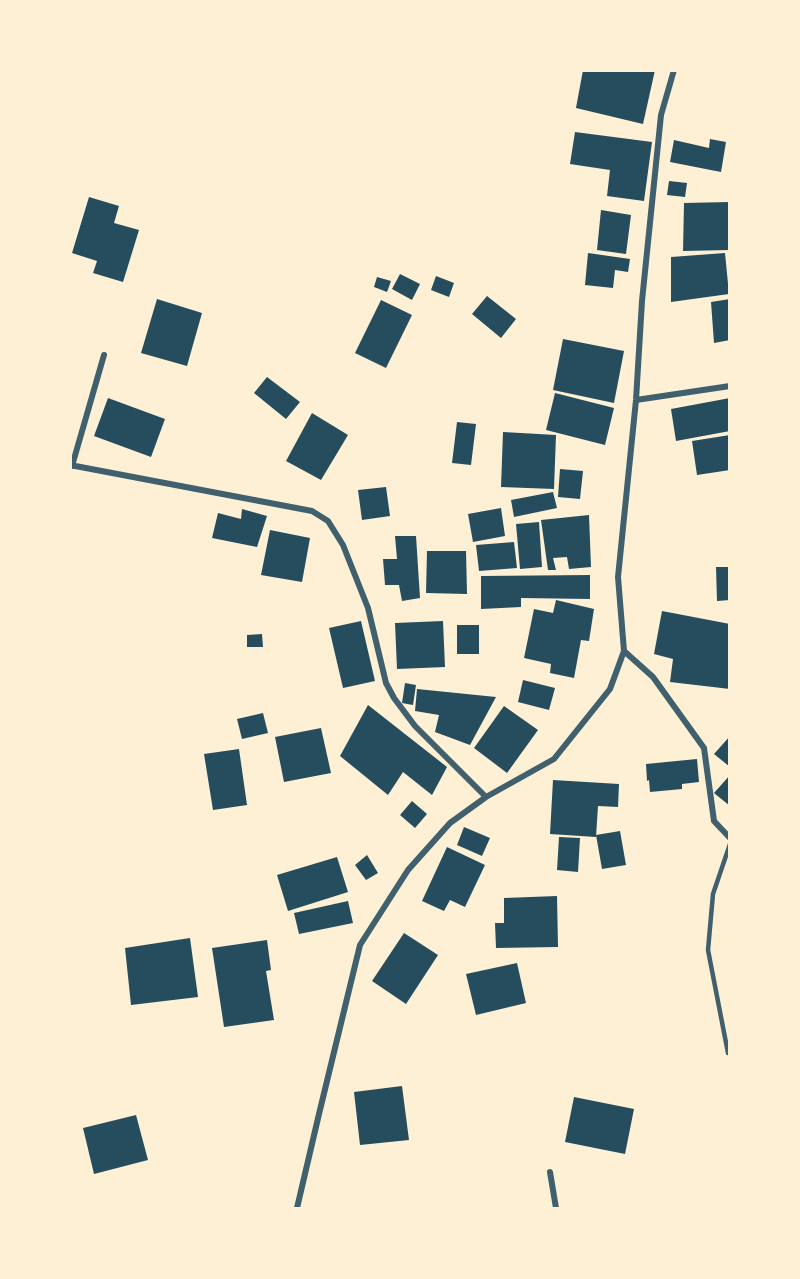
<!DOCTYPE html>
<style>
body{margin:0}
#map{position:relative;width:800px;height:1279px;overflow:hidden;background:#fdf0d5;font-family:Inter,sans-serif}
canvas{display:block}
.frame{position:absolute;inset:0;border:72px solid #fdf0d5;pointer-events:none}
</style>
<div id="map">
<canvas width="800" height="1279"></canvas>
<div class="frame"></div>
</div>
<script>
const context = document.querySelector('canvas').getContext('2d');
context.lineJoin = 'round';
function paint(path, color) { context.fillStyle = color; context.fill(path, 'evenodd'); }
const toPath = rows => new Path2D(rows.map(r => 'M' + r).join(''));
function trace(path, color, width, dash) { context.strokeStyle = color; context.lineWidth = width; context.lineCap = dash ? 'butt' : 'round'; context.setLineDash(dash || []); context.stroke(path); }
const building = toPath([
 [583,70,655,70,643,124,576,108],
 [575,132,652,142,644,201,607,196,610,170,570,164],
 [710,139,726,142,721,172,670,162,674,140,709,148],
 [669,181,687,183,685,197,667,195],
 [89,197,119,206,114,223,139,230,123,282,93,273,97,261,72,253],
 [730,202,729,250,683,251,684,203],
 [601,210,631,215,626,254,597,250],
 [588,253,630,259,628,272,615,270,613,288,585,285],
 [725,253,729,294,671,302,671,257],
 [400,274,420,284,412,300,392,289],
 [436,276,454,283,449,297,431,290],
 [377,277,391,281,387,292,374,287],
 [487,296,516,319,501,338,472,314],
 [157,299,202,313,187,366,141,353],
 [730,299,730,340,714,343,711,302],
 [381,300,412,315,386,368,355,353],
 [563,339,624,351,614,403,553,390],
 [267,377,300,402,286,419,254,393],
 [555,393,614,408,605,445,546,430],
 [108,398,165,419,151,457,94,436],
 [730,398,730,431,676,441,671,409],
 [312,413,348,435,321,480,286,461],
 [457,422,476,424,471,465,452,463],
 [503,432,556,435,554,489,501,487],
 [730,435,730,470,697,475,692,441],
 [560,469,583,471,580,499,558,497],
 [386,487,390,516,362,520,358,490],
 [553,492,557,508,514,517,511,500],
 [501,508,505,536,473,542,468,514],
 [242,509,267,516,257,547,212,538,218,513,241,519],
 [589,515,591,567,569,569,567,557,553,558,556,570,548,570,541,520],
 [539,522,542,567,520,569,516,524],
 [270,530,310,538,302,582,261,575],
 [395,536,416,536,420,598,402,601,399,585,385,585,383,559,397,559],
 [514,542,517,568,479,571,476,545],
 [427,551,466,551,467,594,426,593],
 [716,567,730,567,730,600,717,601],
 [590,575,590,599,521,598,521,607,481,609,481,576],
 [556,600,594,609,589,641,581,640,574,678,550,673,551,664,524,658,534,609,553,613],
 [662,611,730,624,730,689,670,682,673,659,654,654],
 [361,621,375,681,343,688,329,628],
 [443,621,445,667,397,669,395,623],
 [457,625,479,625,479,654,457,654],
 [262,634,263,647,247,647,247,635],
 [523,680,555,688,549,710,518,702],
 [405,683,416,685,413,705,402,703],
 [417,689,496,697,470,745,435,732,439,715,415,711],
 [368,705,447,767,432,795,403,772,388,795,340,756],
 [504,706,538,730,507,773,474,748],
 [263,713,268,733,242,739,237,719],
 [321,728,331,773,284,782,275,737],
 [730,736,730,767,714,754],
 [239,749,247,805,213,810,204,754],
 [697,759,699,782,682,784,682,789,650,792,649,780,647,781,646,764],
 [730,775,730,806,714,793],
 [553,780,619,784,618,807,598,806,596,837,550,834],
 [412,801,427,814,415,828,400,815],
 [464,827,490,838,482,856,457,845],
 [620,831,626,865,602,869,596,835],
 [559,837,580,838,578,872,557,870],
 [447,847,485,865,465,907,450,900,444,911,422,901],
 [367,855,378,873,366,880,355,865],
 [337,857,348,892,288,911,277,875],
 [557,896,558,947,496,948,495,923,504,923,504,898],
 [348,901,353,923,299,934,294,913],
 [404,933,438,955,406,1004,372,981],
 [190,938,198,997,131,1005,125,948],
 [267,940,271,970,266,971,274,1020,224,1027,212,948],
 [517,963,526,1003,476,1015,466,974],
 [402,1086,409,1140,360,1145,354,1092],
 [574,1097,634,1109,625,1154,565,1142],
 [136,1115,148,1160,94,1174,83,1128]
]);
const service = toPath([
 [728,1053,708,950,713,894,730,844]
]);
const minor = toPath([
 [636,400,730,386],
 [70,465,312,511,328,521,343,545,368,608,386,683,394,698,415,726,486,797],
 [72,466,104,355],
 [624,651,653,677,704,748,714,821,730,838],
 [550,1172,556,1208],
 [297,1208,319,1114,360,945,408,870,450,823,486,797,554,759,610,689,624,651,618,577,636,400,642,301,661,115,674,70]
]);
paint(building, '#264d5e');
trace(service, '#3f606c', 4.5);
trace(minor, '#3f606c', 6);
</script>
